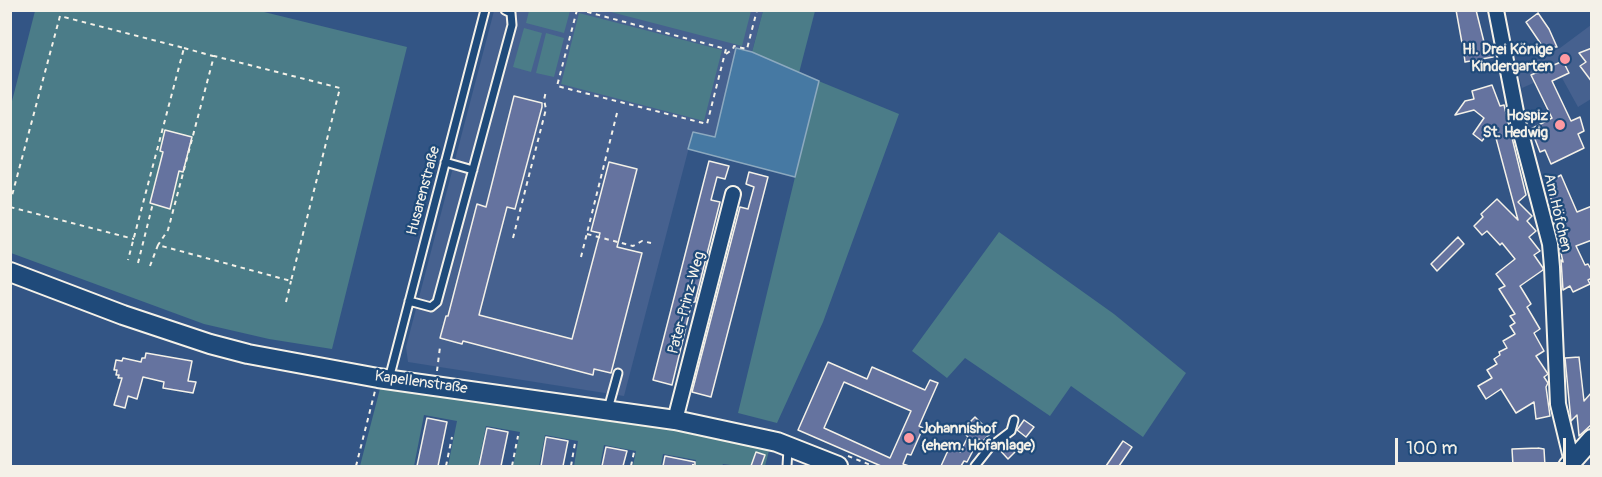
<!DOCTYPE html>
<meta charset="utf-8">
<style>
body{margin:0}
#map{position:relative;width:1602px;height:477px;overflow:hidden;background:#335585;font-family:Pangolin,sans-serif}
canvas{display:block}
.frame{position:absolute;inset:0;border:12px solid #f4f1e8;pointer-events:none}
.scale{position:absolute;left:1395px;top:438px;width:171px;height:27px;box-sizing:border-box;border:3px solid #f4f1e8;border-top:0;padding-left:8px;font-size:18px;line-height:21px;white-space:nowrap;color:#f4f1e8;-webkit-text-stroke:4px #1f4a7a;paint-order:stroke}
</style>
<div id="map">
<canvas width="1602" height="477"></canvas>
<div class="frame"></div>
<div class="scale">100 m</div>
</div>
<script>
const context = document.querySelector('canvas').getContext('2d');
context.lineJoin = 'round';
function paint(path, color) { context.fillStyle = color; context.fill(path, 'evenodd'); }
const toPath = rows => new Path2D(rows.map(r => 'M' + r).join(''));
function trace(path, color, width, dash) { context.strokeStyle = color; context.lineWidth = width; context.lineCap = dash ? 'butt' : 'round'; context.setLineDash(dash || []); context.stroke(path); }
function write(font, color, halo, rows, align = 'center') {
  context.font = font + ' Pangolin,sans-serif'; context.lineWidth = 4.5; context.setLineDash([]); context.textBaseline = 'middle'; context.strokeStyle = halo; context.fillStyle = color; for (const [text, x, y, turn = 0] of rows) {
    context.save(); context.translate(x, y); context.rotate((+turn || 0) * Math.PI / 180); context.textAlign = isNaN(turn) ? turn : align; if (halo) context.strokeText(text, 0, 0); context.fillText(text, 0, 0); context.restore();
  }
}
const built = toPath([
 [494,11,763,11,752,52,736,48,715,137,693,132,624,396,408,362,406,347],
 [1591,25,1591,99,1578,107,1562,78,1549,83,1547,77,1522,88,1517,70,1560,48]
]);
const green = toPath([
 [35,11,260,11,407,47,332,349,269,339,204,324,11,253,11,105],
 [529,11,570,11,564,33,526,23],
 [607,11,751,11,742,46],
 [763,11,815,11,799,73,899,114,823,322,777,423,738,413,795,177,688,149,693,132,715,137,736,48,752,52],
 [579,13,722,50,704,121,561,84],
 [524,28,542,33,531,72,513,67],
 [546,33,564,38,554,77,536,73],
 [999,232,1114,314,1186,373,1143,437,1071,386,1050,416,965,358,947,378,912,351],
 [382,381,771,443,765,466,738,466,723,464,722,466,695,466,696,460,663,454,661,466,633,466,636,451,604,445,600,466,574,466,578,441,545,435,539,466,513,466,520,432,486,426,478,466,448,466,457,421,424,415,414,466,360,466]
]);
const water = toPath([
 [736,48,752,52,819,81,795,177,688,149,693,132,715,137,736,48]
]);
const building = toPath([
 [1456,10,1476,10,1486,50,1492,49,1493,57,1465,62,1464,54,1467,53,1462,43,1456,10],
 [1538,13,1549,29,1557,47,1550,47,1545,50,1526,22,1538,13],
 [1592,48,1592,82,1580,66,1586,62,1579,53,1592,48],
 [1563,61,1569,73,1552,81,1571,121,1580,117,1584,131,1578,134,1584,148,1551,164,1545,150,1540,152,1531,129,1552,118,1531,75,1563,61],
 [1492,85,1500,106,1504,105,1526,195,1518,202,1532,216,1527,221,1536,231,1529,237,1540,251,1534,255,1543,268,1543,270,1520,286,1531,304,1527,307,1540,329,1534,333,1544,351,1536,356,1548,374,1544,377,1548,383,1546,387,1550,416,1536,419,1534,402,1516,413,1501,389,1486,399,1478,386,1492,378,1487,370,1497,364,1494,359,1500,355,1499,352,1507,348,1503,341,1515,334,1510,326,1515,323,1510,316,1515,314,1499,289,1505,286,1496,274,1515,259,1502,243,1500,245,1487,231,1482,235,1474,226,1483,217,1481,214,1497,199,1518,220,1493,127,1482,141,1473,134,1484,118,1474,110,1455,115,1465,101,1474,99,1472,91,1492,85],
 [514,96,542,103,542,107,515,209,507,207,479,315,572,339,600,233,591,231,609,162,637,169,617,247,642,253,611,373,594,369,593,375,463,341,462,344,440,338,446,316,448,316,477,204,486,207,514,96],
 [165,130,192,137,183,172,179,171,170,209,150,203,163,152,160,151,165,130],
 [709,161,729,166,725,179,717,177,711,200,720,202,695,302,692,302,672,385,653,380,709,161],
 [749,172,768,177,711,397,692,392,740,207,748,209,754,187,746,184,749,172],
 [1561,175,1577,212,1592,206,1592,240,1576,246,1585,265,1588,264,1592,271,1592,278,1588,280,1590,284,1573,292,1570,286,1563,290,1561,260,1563,262,1554,222,1560,219,1549,194,1557,190,1552,180,1561,175],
 [1458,237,1464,244,1437,271,1431,264,1458,237],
 [146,353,192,361,188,381,196,382,193,393,163,388,164,382,143,377,137,399,128,396,125,408,114,405,122,378,118,378,119,375,116,375,117,370,114,370,116,360,122,361,123,358,141,362,142,358,145,358,146,353],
 [1579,357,1584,401,1592,392,1592,424,1579,436,1577,415,1571,421,1565,358,1579,357],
 [828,362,867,379,872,367,925,390,930,380,938,383,919,426,923,428,911,455,907,454,903,464,909,466,881,466,798,430,828,362],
 [844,382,911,411,890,458,824,428,844,382],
 [975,417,991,433,982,442,979,439,967,462,964,461,961,466,941,466,950,446,960,452,968,437,963,432,968,428,966,426,975,417],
 [427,418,447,422,438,466,417,466,427,418],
 [1024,420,1034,427,1026,437,1017,430,1024,420],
 [487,428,508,432,501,466,479,466,487,428],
 [546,437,568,441,563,466,541,466,546,437],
 [1123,441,1132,447,1119,466,1106,466,1123,441],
 [1006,442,1015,452,1008,459,998,448,1006,442],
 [606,447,627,451,623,466,602,466,606,447],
 [1538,448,1544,449,1545,466,1513,466,1512,449,1538,448],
 [756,452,765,455,761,466,751,466,756,452],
 [665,456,695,462,695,466,663,466,665,456]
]);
const path = toPath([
 [577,10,557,86,707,124,726,49,580,10],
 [184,48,213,56],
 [726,54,733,49,734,46,747,49,757,10],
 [10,203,60,16,184,48,128,260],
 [10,207,134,239],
 [587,234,633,246,642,241,651,243],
 [513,238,546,109,544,100,546,91],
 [581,257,618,109],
 [138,263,153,203],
 [150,266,158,245,291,281,340,88,214,56,168,230,158,245],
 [286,302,291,281],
 [437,371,440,347],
 [848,456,873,466],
 [356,466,375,391],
 [446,466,452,437],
 [512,466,518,436],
 [571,466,575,443],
 [631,466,634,452],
 [693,466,693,464]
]);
const service = toPath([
 [445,162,473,170],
 [409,301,431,307,437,302,512,25,511,13,505,10],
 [389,379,485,10],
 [608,409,618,373],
 [787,466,788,449],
 [975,466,990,447,1011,431,1014,420]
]);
const minor = toPath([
 [1496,10,1518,122,1550,244,1552,267,1558,404,1572,462],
 [675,420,733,194]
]);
const secondary = toPath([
 [10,272,123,315,210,344,248,354,378,378,675,420,777,442,838,466],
 [1568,466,1592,439]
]);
const markers = [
 [1565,59,6,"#ff9aa2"],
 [1560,125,6,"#ff9aa2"],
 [909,438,6,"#ff9aa2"]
];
const poiNames = [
 ["Hl. Drei Könige",1553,50],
 ["Kindergarten",1553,67],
 ["Hospiz",1548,116],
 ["St. Hedwig",1548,133],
 ["Johannishof",921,429,"left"],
 ["(ehem. Hofanlage)",921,446,"left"]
];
const streetNames = [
 ["Husarenstraße",424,191,-75],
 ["Am Höfchen",1557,213,77],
 ["Pater-Prinz-Weg",687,303,-75],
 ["Kapellenstraße",421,383,8]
];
paint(built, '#46618f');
paint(green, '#4b7c88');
paint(water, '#4679a3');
trace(water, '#8ca9bf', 1.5);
paint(building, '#65739f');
trace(building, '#f4f1e8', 1.5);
trace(service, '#f4f1e8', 11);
trace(minor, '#f4f1e8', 18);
trace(secondary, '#f4f1e8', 22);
trace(path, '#f4f1e8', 2, [4.5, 4.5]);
trace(service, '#1f4a7a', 7);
trace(minor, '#1f4a7a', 14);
trace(secondary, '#1f4a7a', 18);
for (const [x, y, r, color] of markers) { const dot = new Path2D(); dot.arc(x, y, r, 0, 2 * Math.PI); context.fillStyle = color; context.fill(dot); trace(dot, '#1f4a7a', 2); }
write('bold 15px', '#f4f1e8', '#1f4a7a', poiNames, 'right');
write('15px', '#f4f1e8', '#1f4a7a', streetNames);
</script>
